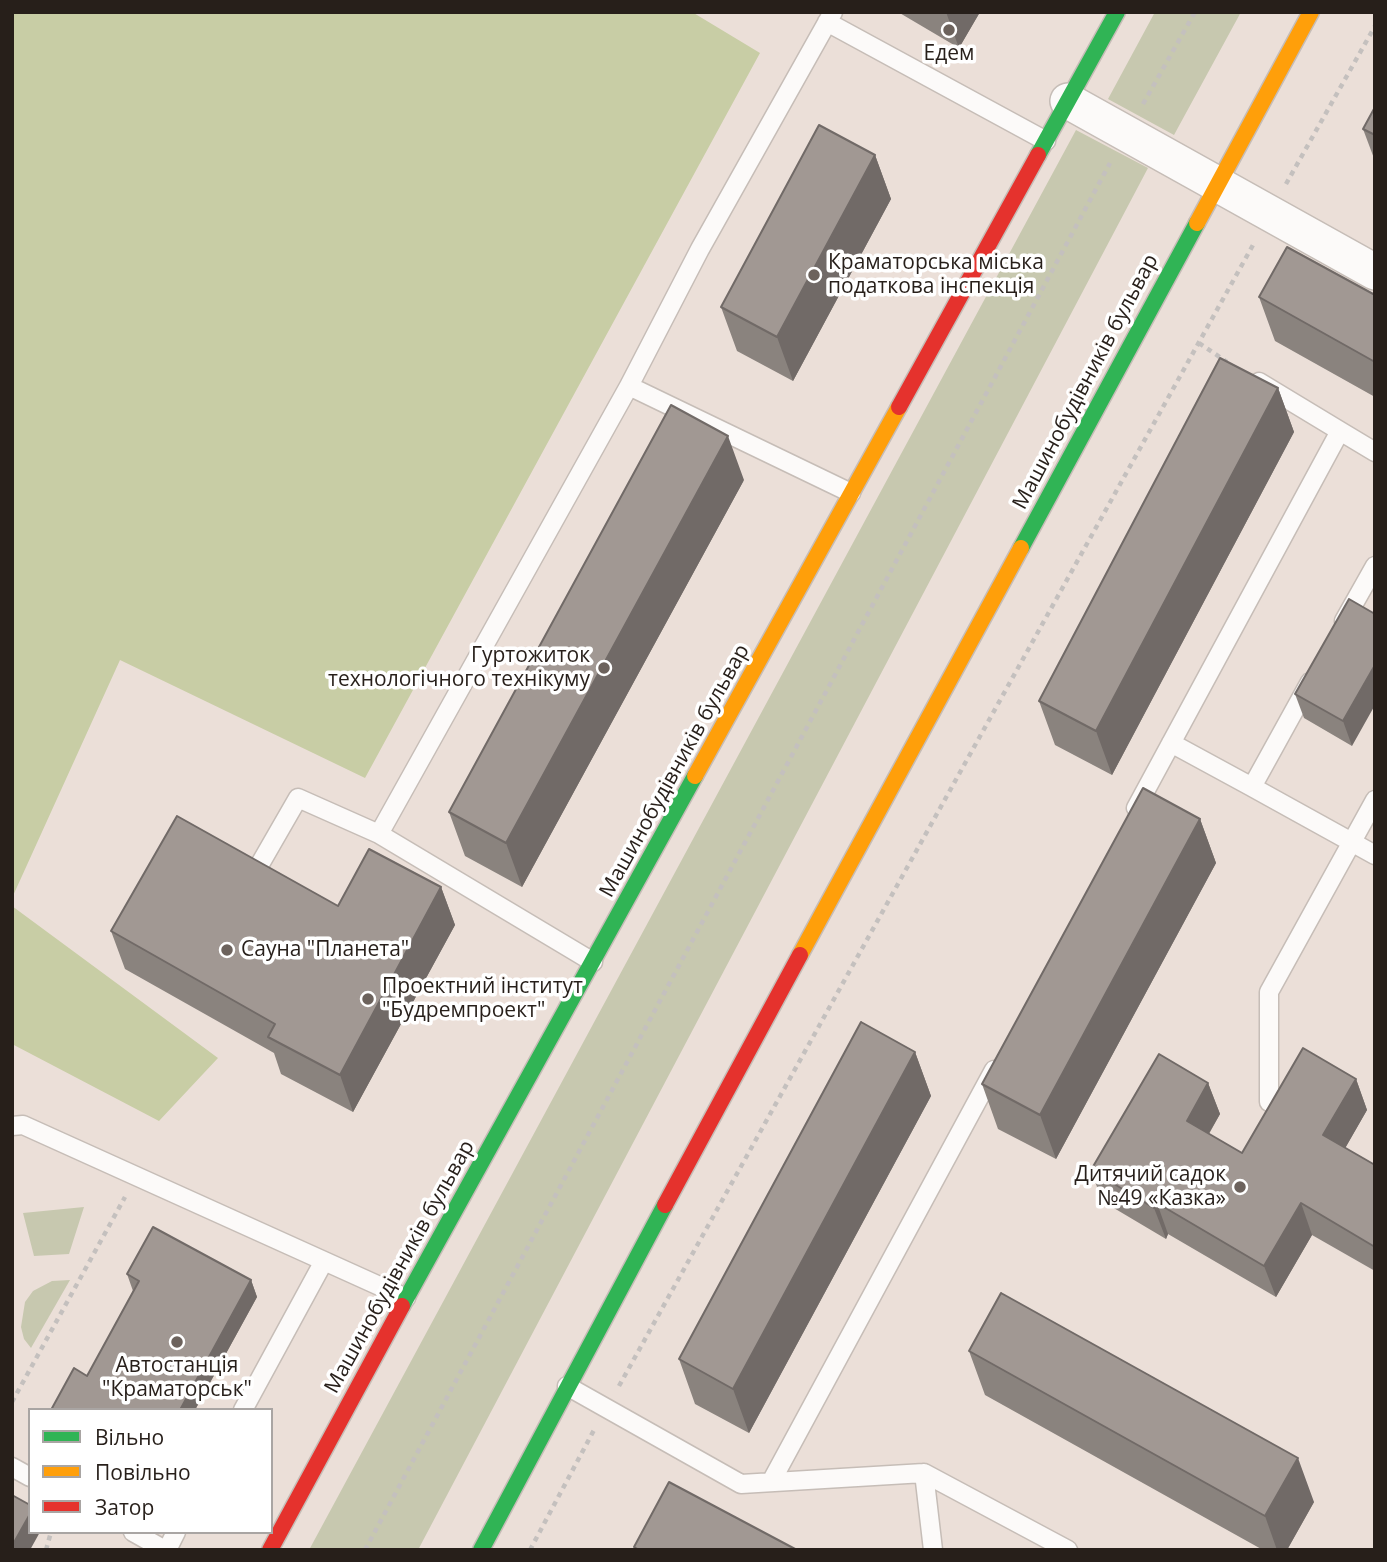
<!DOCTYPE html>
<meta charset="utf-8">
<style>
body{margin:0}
#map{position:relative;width:1387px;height:1562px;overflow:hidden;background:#ebdfd8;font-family:"Open Sans",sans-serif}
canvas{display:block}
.frame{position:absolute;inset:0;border:14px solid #271f1a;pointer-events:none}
.legend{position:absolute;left:28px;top:1408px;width:245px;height:126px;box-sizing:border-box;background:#fff;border:2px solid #a9a5a3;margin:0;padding:9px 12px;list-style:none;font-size:21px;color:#271f1a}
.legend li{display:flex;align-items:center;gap:14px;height:35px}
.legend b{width:35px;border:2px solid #a9a5a3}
</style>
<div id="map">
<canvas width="1387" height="1562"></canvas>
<div class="frame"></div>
<ul class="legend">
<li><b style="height:9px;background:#30b455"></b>Вільно</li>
<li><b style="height:9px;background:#ff9f0a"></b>Повільно</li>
<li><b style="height:9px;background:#e5322d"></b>Затор</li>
</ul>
</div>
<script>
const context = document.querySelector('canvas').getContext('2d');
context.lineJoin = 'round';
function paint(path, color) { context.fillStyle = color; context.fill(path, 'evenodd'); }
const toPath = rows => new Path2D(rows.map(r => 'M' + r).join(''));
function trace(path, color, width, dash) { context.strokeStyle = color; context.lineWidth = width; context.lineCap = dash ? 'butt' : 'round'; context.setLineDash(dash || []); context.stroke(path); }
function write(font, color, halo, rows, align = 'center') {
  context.font = font + ' "Open Sans",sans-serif'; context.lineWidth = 7; context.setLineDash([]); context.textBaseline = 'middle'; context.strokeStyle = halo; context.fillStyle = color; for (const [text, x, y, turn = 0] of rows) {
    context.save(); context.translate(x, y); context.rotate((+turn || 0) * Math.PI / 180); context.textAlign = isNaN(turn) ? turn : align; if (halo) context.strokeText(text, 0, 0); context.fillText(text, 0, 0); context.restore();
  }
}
const green = toPath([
 [1155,12,1241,12,1174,135,1108,99],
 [1076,130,1148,168,418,1550,309,1550],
 [84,1207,69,1254,34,1256,23,1213],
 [70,1280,31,1348,24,1339,21,1327,25,1302,33,1291,52,1281]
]);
const forest = toPath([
 [12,12,692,12,760,53,365,778,120,660,12,898],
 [12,906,218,1058,159,1121,12,1044]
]);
const path = toPath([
 [1143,104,1195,12],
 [1286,184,1375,26],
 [1199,343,1227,362],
 [619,1386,1253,245,1255,246],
 [12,1402,125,1197],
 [46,1550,51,1532],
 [365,1550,1110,163],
 [530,1550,594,1430]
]);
const lane = toPath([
 [833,12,700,249,629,386,851,493],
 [827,22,1046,141],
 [1259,382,1340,431],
 [1344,621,1375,566],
 [1171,743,1252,787,1310,682],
 [1252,787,1375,855],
 [1136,808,1340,431,1375,452],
 [379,834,629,386],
 [256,871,298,798,379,834,593,962],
 [1269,1102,1269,992,1375,800],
 [12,1126,23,1125,406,1298],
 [567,1386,741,1484,924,1473,1068,1550],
 [243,1410,324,1261],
 [12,1467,30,1477],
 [924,1473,933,1550],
 [771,1482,994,1070],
 [133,1532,165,1550],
 [167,1550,176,1532]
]);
const street = toPath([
 [1068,101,1375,272]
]);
const fast = toPath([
 [1038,155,1117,12],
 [1021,548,1197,223],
 [402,1306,695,776],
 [481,1550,665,1205]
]);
const slow = toPath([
 [1197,223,1311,12],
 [695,776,899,407],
 [800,955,1021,548]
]);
const jam = toPath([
 [899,407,1038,155],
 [665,1205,800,955],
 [270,1550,402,1306]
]);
const wall = toPath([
 [898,12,980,12,959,48],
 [1375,107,1375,161,1363,129],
 [875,155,891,199,793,381,737,351,721,307],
 [1375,295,1375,397,1275,341,1259,297],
 [1278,388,1294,432,1112,775,1055,745,1039,701],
 [744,480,522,887,465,856,449,812],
 [1349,599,1352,746,1304,718,1295,694],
 [1200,819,1216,863,1056,1159,998,1129,982,1084],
 [441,887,455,925,353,1112,281,1074,274,1053,125,969,111,931,338,906],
 [915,1052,931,1096,749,1433,695,1404,679,1359],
 [1356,1079,1367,1110,1345,1148,1375,1165,1375,1271,1312,1235,1276,1297,1168,1234,1166,1239,1102,1201,1091,1170,1208,1083,1220,1114,1209,1134,1242,1153],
 [127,1274,251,1280,257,1297,195,1410,51,1410,87,1376,133,1291],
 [969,1351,1314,1502,1287,1550,1263,1550,985,1395]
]);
const shadedWall = toPath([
 [946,12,980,12,959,48],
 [875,155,891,199,793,381,777,337],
 [1278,388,1294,432,1112,775,1096,731],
 [728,436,744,480,522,887,506,843],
 [1375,665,1375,705,1352,746,1343,721],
 [1200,819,1216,863,1056,1159,1040,1115],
 [441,887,455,925,353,1112,340,1075],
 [915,1052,931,1096,749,1433,733,1389],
 [1356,1079,1367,1110,1335,1166,1323,1135],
 [1208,1083,1220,1114,1198,1152,1187,1121],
 [1157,1203,1168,1234,1166,1239,1154,1208],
 [1301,1203,1312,1235,1276,1297,1264,1266],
 [251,1280,257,1297,195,1410,180,1410],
 [1298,1458,1314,1502,1287,1550,1277,1550,1265,1516],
 [30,1514,30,1532,40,1532,30,1550,12,1550,12,1546]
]);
const building = toPath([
 [1375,107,1375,135,1363,129,1375,107],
 [819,125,875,155,777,337,721,307,819,125],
 [1287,247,1375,295,1375,362,1259,297,1287,247],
 [1220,358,1278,388,1096,731,1039,701,1220,358],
 [671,405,728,436,506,843,449,812,671,405],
 [1349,599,1375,614,1375,665,1343,721,1295,694,1349,599],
 [1143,788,1200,819,1040,1115,982,1084,1143,788],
 [177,816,338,906,369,849,441,887,340,1075,268,1037,275,1024,111,931,177,816],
 [861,1022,915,1052,733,1389,679,1359,861,1022],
 [1303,1048,1356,1079,1323,1135,1375,1165,1375,1247,1301,1203,1264,1266,1157,1203,1154,1208,1091,1170,1159,1054,1208,1083,1187,1121,1242,1153,1303,1048],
 [153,1227,251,1280,180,1410,51,1410,74,1368,87,1376,139,1281,127,1274,153,1227],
 [1001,1293,1298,1458,1265,1516,969,1351,1001,1293],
 [669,1482,797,1550,639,1550,634,1547,669,1482],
 [12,1495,30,1505,30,1514,12,1546,12,1495]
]);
const markers = [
 [949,30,7,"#6c625c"],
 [814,275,7,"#6c625c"],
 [604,668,7,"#6c625c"],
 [227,950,7,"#6c625c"],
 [368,999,7,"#6c625c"],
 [1240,1187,7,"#6c625c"],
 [177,1342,7,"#6c625c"]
];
const poiNames = [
 ["Едем",949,54,"center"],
 ["Краматорська міська",828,263],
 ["податкова інспекція",828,287],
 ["Гуртожиток",590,656,"right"],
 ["технологічного технікуму",590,680,"right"],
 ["Сауна \"Планета\"",241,950],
 ["Проектний інститут",382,987],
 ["\"Будремпроект\"",382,1011],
 ["Дитячий садок",1226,1175,"right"],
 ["№49 «Казка»",1226,1199,"right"],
 ["Автостанція",177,1366,"center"],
 ["\"Краматорськ\"",177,1390,"center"]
];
const streetNames = [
 ["Машинобудівників бульвар",1086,382,-62],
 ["Машинобудівників бульвар",675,771,-61],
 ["Машинобудівників бульвар",400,1267,-61]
];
paint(green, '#c7c8af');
paint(forest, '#c8cda5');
trace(lane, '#c6bdb7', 21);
trace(street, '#c6bdb7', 38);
trace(fast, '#c6bdb7', 19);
trace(slow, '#c6bdb7', 19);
trace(jam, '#c6bdb7', 19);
trace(path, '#c4c0be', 4.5, [5, 5]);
trace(lane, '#fcfaf9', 18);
trace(street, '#fcfaf9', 35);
trace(fast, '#30b455', 16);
trace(slow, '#ff9f0a', 16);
trace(jam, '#e5322d', 16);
paint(wall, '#8a837e');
paint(shadedWall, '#716a67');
paint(building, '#a19893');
trace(building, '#716a67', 2);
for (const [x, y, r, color] of markers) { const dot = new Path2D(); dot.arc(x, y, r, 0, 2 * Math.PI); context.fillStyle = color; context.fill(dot); trace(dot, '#fff', 2.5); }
write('21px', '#271f1a', '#fff', poiNames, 'left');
write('21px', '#271f1a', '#fff', streetNames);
</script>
